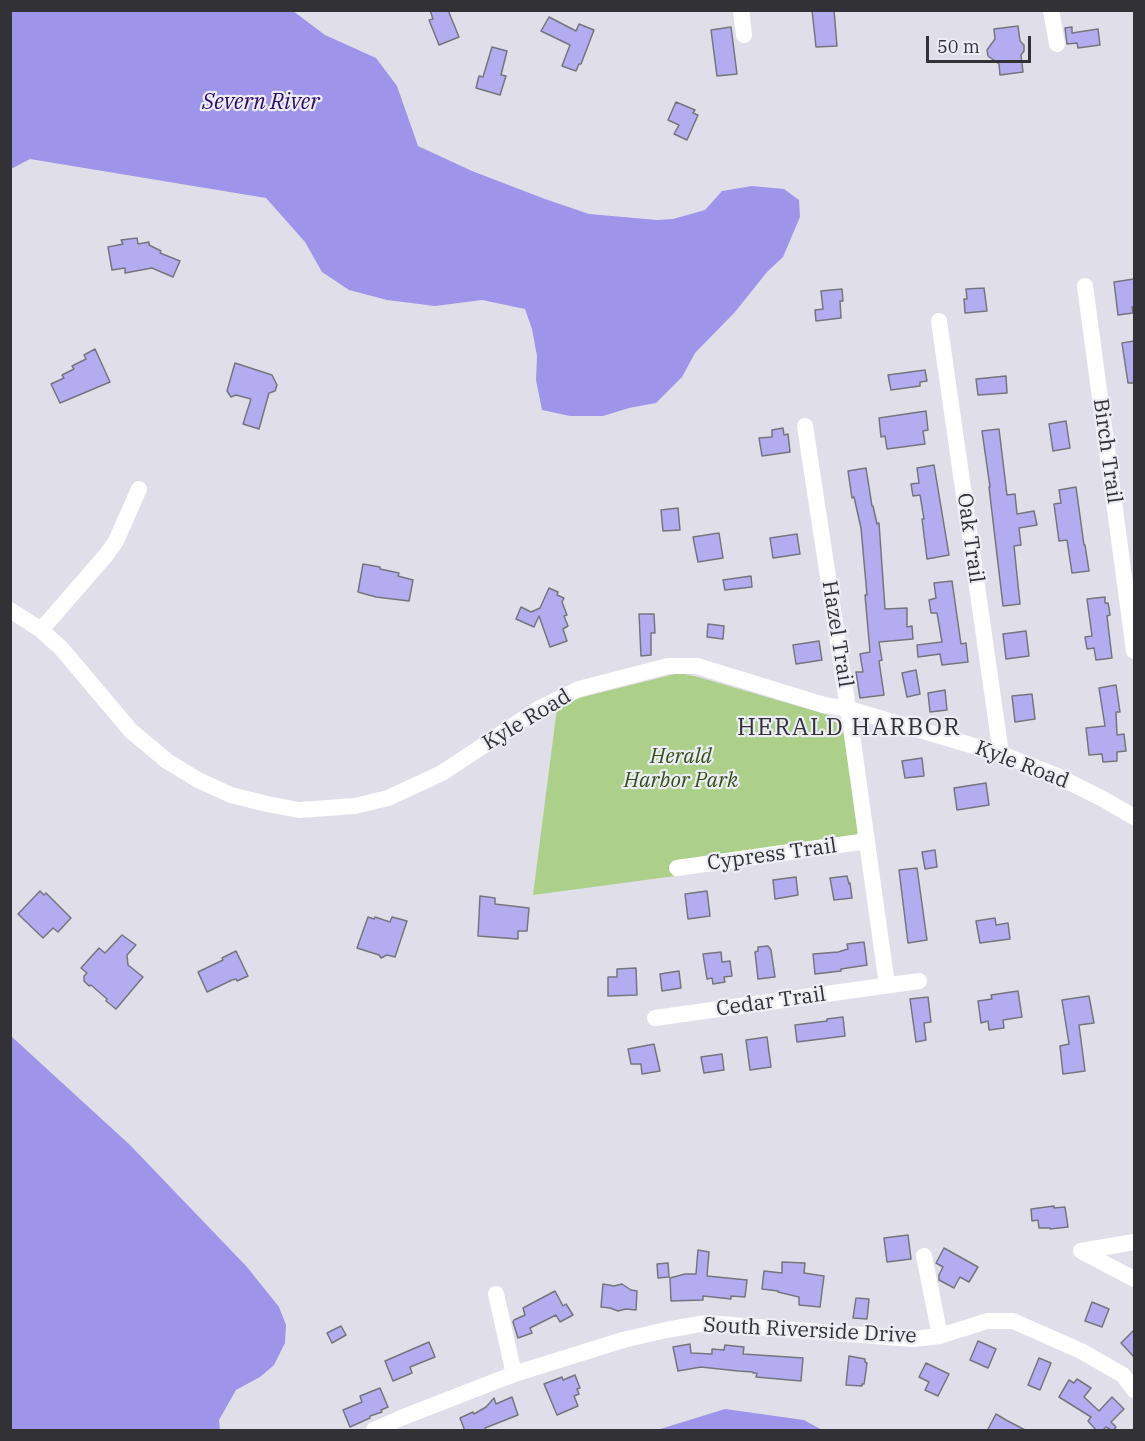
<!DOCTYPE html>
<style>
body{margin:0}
#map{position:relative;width:1145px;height:1441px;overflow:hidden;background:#e0dfe9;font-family:"IBM Plex Serif",serif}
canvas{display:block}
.frame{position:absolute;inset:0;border:12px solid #323236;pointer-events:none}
.scale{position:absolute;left:926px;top:36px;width:105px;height:27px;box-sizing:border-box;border:3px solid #323236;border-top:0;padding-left:8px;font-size:18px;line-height:21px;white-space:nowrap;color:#323236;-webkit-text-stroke:4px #ededf6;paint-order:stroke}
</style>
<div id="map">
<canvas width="1145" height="1441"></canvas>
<div class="frame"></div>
<div class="scale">50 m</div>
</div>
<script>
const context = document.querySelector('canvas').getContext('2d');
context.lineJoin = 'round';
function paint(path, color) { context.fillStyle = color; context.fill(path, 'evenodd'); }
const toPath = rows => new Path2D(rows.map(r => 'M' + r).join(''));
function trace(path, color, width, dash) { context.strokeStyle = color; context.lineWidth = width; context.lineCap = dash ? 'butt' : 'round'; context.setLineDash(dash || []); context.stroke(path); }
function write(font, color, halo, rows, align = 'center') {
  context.font = font + ' "IBM Plex Serif",serif'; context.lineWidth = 4.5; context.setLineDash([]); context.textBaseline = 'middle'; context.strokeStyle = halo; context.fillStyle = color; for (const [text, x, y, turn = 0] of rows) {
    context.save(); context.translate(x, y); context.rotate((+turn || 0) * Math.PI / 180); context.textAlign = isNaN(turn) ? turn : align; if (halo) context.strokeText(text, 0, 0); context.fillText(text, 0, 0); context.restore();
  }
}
const green = toPath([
 [679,673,698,677,842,719,860,837,673,863,675,876,533,895,557,708,571,700]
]);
const water = toPath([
 [11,10,293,11,325,35,376,58,397,86,418,146,472,171,545,199,589,214,657,220,673,219,705,210,722,191,752,186,784,189,799,200,800,217,783,257,767,272,735,312,695,353,682,377,656,403,629,408,603,416,570,416,542,410,536,380,537,356,532,329,525,309,482,300,435,306,387,300,349,290,322,272,305,242,266,198,30,159,11,169],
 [11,1036,130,1145,247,1267,279,1307,286,1325,285,1343,274,1365,260,1377,236,1390,219,1420,220,1430,11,1430],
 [725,1409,804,1420,822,1430,657,1430]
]);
const building = toPath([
 [430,10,448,10,459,37,439,45,429,20,433,19,430,10],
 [812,10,834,10,837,46,816,47,812,10],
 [549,17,576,31,579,24,594,30,581,64,579,64,576,71,562,66,570,45,541,31,549,17],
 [1018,26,1020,41,1024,45,1024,51,1021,55,1023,72,1000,75,999,64,988,56,987,50,995,39,994,29,1018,26],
 [731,27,737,74,717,76,711,30,731,27],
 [1072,27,1072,33,1098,29,1100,45,1078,48,1077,43,1067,44,1065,28,1072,27],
 [492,47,507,51,501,75,506,76,500,95,476,88,479,76,483,77,492,47],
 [676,102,695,110,693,113,698,115,687,140,674,134,679,125,668,120,676,102],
 [137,238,138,244,149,242,149,245,161,251,160,253,180,261,173,277,152,268,125,273,125,268,112,270,108,247,123,244,121,240,137,238],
 [1134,279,1134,307,1132,307,1133,313,1118,315,1114,282,1134,279],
 [984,288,987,311,965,313,964,299,967,299,966,289,984,288],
 [842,289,843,301,840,301,841,318,816,321,815,310,823,309,821,291,842,289],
 [1134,341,1134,383,1128,383,1122,343,1134,341],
 [95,349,110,382,60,403,51,384,64,378,62,375,74,369,72,366,86,359,84,355,95,349],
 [235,363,272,375,277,385,275,391,269,393,259,429,243,424,251,399,236,395,231,397,227,391,235,363],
 [925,370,927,381,920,382,920,386,891,390,888,375,925,370],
 [1006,376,1007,393,978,395,976,379,1006,376],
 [926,411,928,430,923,431,925,444,887,449,885,436,881,437,879,418,926,411],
 [1066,421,1070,448,1053,451,1049,424,1066,421],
 [783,428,784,435,788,434,790,452,762,456,759,438,772,437,772,430,783,428],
 [999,429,1007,495,1015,494,1017,514,1034,511,1037,525,1019,528,1021,545,1014,546,1020,604,1003,606,989,487,990,487,982,431,999,429],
 [934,465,949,555,927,559,922,519,924,519,920,495,913,496,911,484,919,483,917,468,934,465],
 [866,468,872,506,873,506,877,524,879,523,885,609,907,608,907,627,912,626,913,639,879,642,882,660,879,661,884,695,860,698,856,672,863,672,860,654,870,652,865,595,867,595,861,528,854,497,852,498,848,471,866,468],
 [1076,487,1084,545,1085,545,1089,571,1072,573,1067,540,1059,541,1054,504,1061,503,1059,490,1076,487],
 [678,508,680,530,663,531,661,510,678,508],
 [719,533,723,558,698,562,693,537,719,533],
 [797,534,800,554,773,558,770,538,797,534],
 [363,564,380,567,380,569,399,573,398,576,413,580,409,601,376,597,358,592,363,564],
 [751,576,752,587,725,590,723,580,751,576],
 [952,581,961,644,966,643,968,662,942,665,940,654,918,657,917,645,942,642,937,613,931,613,929,600,936,598,934,583,952,581],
 [549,588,558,592,557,595,564,598,562,602,567,615,564,616,568,626,563,629,567,641,550,647,539,616,534,627,516,619,521,607,531,612,540,608,549,588],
 [1105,597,1105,603,1108,603,1109,608,1110,615,1107,616,1112,658,1096,660,1094,648,1087,649,1085,637,1092,636,1087,599,1105,597],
 [639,614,654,614,655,633,651,633,651,655,641,656,639,614],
 [708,624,724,626,723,639,707,637,708,624],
 [1026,631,1029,656,1006,659,1003,634,1026,631],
 [819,641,822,660,796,664,793,645,819,641],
 [916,670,920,694,907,697,902,673,916,670],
 [1116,685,1120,712,1116,712,1117,735,1124,734,1126,751,1117,752,1117,761,1103,762,1102,754,1089,755,1086,728,1105,726,1099,688,1116,685],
 [945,690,947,710,930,712,928,693,945,690],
 [1032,694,1035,719,1015,722,1012,696,1032,694],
 [922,758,924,776,905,778,902,761,922,758],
 [986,783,989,805,957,810,954,788,986,783],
 [935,850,937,867,925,869,922,852,935,850],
 [917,868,927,940,908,943,899,870,917,868],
 [847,876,849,884,850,883,852,898,834,900,830,878,847,876],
 [796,877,798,895,775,899,773,880,796,877],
 [40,891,44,895,46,893,71,918,58,932,53,928,43,938,18,914,40,891],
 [707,891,710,916,688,919,685,894,707,891],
 [480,896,495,898,495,904,529,908,527,931,518,931,518,939,478,936,480,896],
 [368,917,374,919,375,917,390,922,392,917,407,921,395,957,387,955,381,958,379,955,357,948,368,917],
 [995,918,996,925,1008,923,1010,939,980,943,976,921,995,918],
 [122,935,136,945,127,955,128,965,143,977,116,1009,106,1001,107,999,91,985,89,986,84,981,84,976,87,973,81,968,99,948,105,953,122,935],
 [864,942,867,965,841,969,841,971,815,974,813,954,838,952,848,949,847,944,864,942],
 [768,946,771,950,775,977,758,979,755,952,758,951,758,947,768,946],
 [236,951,248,976,237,981,236,979,232,980,207,992,198,972,223,960,222,958,236,951],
 [721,952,722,962,730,961,732,976,724,977,725,982,713,984,712,978,707,979,703,954,721,952],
 [636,968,637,995,608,996,608,977,617,977,617,969,636,968],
 [679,971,681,988,662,991,660,974,679,971],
 [1018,991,1022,1017,1003,1020,1004,1028,989,1030,988,1021,981,1023,978,1001,992,999,991,995,1018,991],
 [1089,996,1094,1023,1079,1025,1085,1071,1063,1074,1060,1046,1069,1044,1062,1000,1089,996],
 [928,997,931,1022,924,1023,926,1040,916,1042,910,999,928,997],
 [843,1017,845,1036,797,1042,795,1025,827,1021,827,1019,843,1017],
 [767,1037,771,1067,750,1070,746,1040,767,1037],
 [654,1044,660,1071,642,1074,641,1064,631,1064,628,1049,654,1044],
 [722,1054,724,1070,704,1073,701,1057,722,1054],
 [1054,1206,1054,1208,1065,1207,1068,1227,1050,1229,1050,1228,1039,1228,1038,1220,1032,1221,1031,1209,1054,1206],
 [908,1235,911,1259,887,1262,884,1238,908,1235],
 [944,1248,978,1267,969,1282,960,1277,954,1288,939,1280,939,1275,943,1267,936,1263,944,1248],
 [698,1250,709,1252,707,1276,747,1280,745,1297,731,1296,731,1299,703,1296,703,1300,671,1301,670,1278,685,1274,696,1274,698,1250],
 [782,1262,805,1263,804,1273,824,1276,820,1307,799,1305,799,1297,778,1292,778,1291,762,1289,764,1271,782,1273,782,1262],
 [668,1263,669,1277,658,1278,657,1264,668,1263],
 [603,1284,614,1286,622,1284,631,1290,637,1291,636,1310,626,1309,618,1311,610,1308,601,1307,603,1284],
 [555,1291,563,1306,566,1304,573,1315,560,1322,556,1315,530,1328,532,1333,518,1338,513,1322,514,1320,525,1315,523,1308,555,1291],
 [856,1298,869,1299,867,1319,853,1318,856,1298],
 [1092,1302,1109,1309,1102,1327,1085,1321,1092,1302],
 [341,1326,346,1335,332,1343,327,1333,341,1326],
 [1134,1330,1134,1357,1121,1343,1134,1330],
 [978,1341,996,1349,988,1368,970,1360,978,1341],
 [429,1342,435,1357,410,1367,412,1373,393,1381,385,1361,429,1342],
 [690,1344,691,1353,712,1354,712,1349,724,1350,725,1345,744,1347,743,1354,803,1358,801,1381,756,1377,757,1373,753,1373,753,1372,738,1371,701,1367,678,1371,673,1347,690,1344],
 [849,1356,865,1359,865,1362,867,1363,865,1378,864,1384,862,1384,862,1386,846,1385,849,1356],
 [1039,1358,1051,1363,1040,1390,1028,1385,1039,1358],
 [926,1363,949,1374,938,1396,925,1390,929,1382,919,1377,926,1363],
 [575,1375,580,1388,577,1389,579,1394,574,1396,578,1406,557,1415,544,1384,562,1377,563,1380,575,1375],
 [1077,1379,1091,1388,1084,1397,1099,1411,1112,1397,1124,1409,1111,1422,1116,1427,1113,1431,1106,1427,1102,1431,1097,1431,1088,1421,1091,1417,1059,1397,1069,1380,1074,1383,1077,1379],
 [380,1388,388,1407,381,1410,382,1412,370,1416,370,1418,350,1427,343,1410,362,1402,360,1396,380,1388],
 [512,1397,518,1415,485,1428,486,1431,465,1431,460,1418,473,1412,474,1414,486,1407,494,1398,496,1404,512,1397],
 [996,1414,1006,1420,1027,1431,987,1431,996,1414]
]);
const minor = toPath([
 [741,10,744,35],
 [1051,10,1057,44],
 [1085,286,1134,651],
 [939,321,1001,754],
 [805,426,852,735,887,985],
 [10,610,41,630,61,648,131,731,167,761,198,780,231,795,267,804,299,810,355,806,388,798,442,773,540,708,579,689,668,666,697,666,824,705,849,709,1001,754,1057,776,1103,799,1134,817],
 [41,630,107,554,116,541,139,489],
 [677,868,867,841],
 [655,1018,919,981],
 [1081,1251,1134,1279],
 [1081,1251,1134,1242],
 [924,1256,940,1336],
 [496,1294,514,1374],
 [374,1430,401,1418,514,1374,623,1340,666,1330,706,1323,913,1339,940,1336,987,1321,1013,1321,1081,1351,1123,1375,1134,1390]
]);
const streetNames = [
 ["Birch Trail",1107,451,82],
 ["Oak Trail",970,538,82],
 ["Hazel Trail",837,634,81],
 ["Kyle Road",527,720,-31],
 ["Kyle Road",1022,765,21],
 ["Cypress Trail",772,855,-8],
 ["Cedar Trail",771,1002,-8],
 ["South Riverside Drive",810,1331,3]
];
const parkNames = [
 ["Herald",681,757],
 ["Harbor Park",681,781]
];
const waterNames = [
 ["Severn River",261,103]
];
const quarterNames = [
 ["HERALD HARBOR",849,728]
];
paint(green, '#acd08a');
paint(water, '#9e94e9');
paint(building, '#b3acf1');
trace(building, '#76757d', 1.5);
trace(minor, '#fff', 16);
write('21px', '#323236', '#ededf6', streetNames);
write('italic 21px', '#355014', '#ededf6', parkNames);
write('italic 22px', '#2e086f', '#ededf6', waterNames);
context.letterSpacing = '1.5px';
write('24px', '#323236', '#ededf6', quarterNames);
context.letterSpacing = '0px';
</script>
